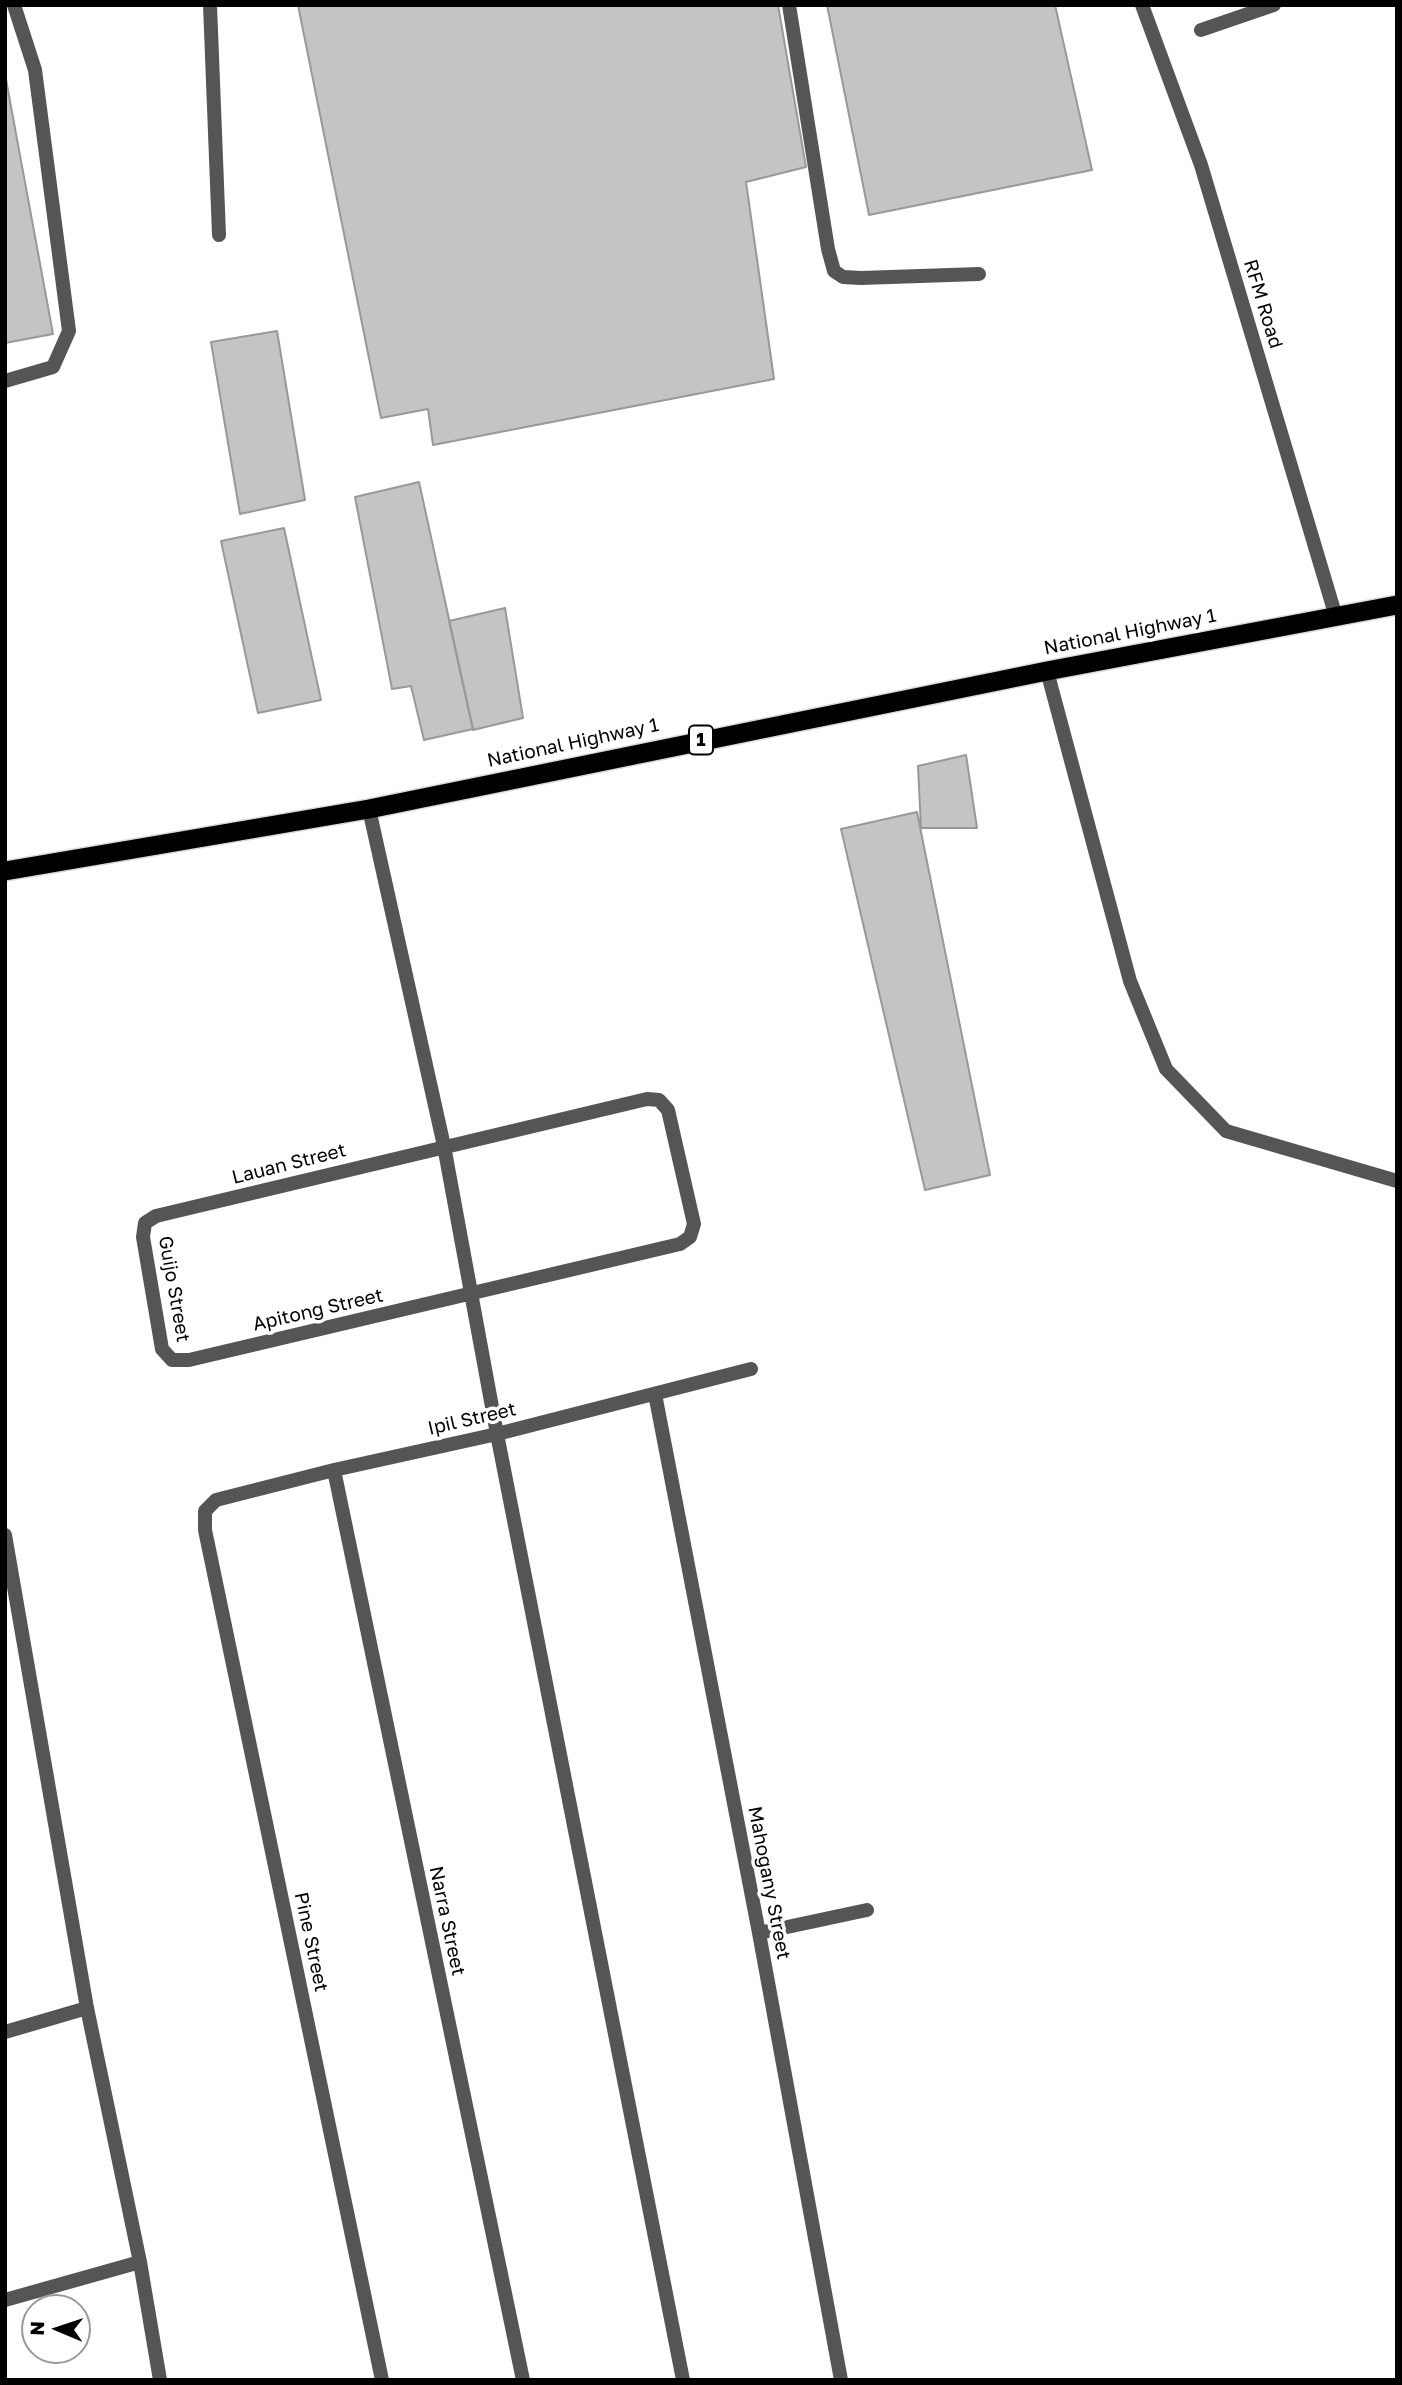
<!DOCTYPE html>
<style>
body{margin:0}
#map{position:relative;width:1402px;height:2385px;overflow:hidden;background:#fff;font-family:"Golos Text",sans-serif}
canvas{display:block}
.frame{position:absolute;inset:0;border:7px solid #000;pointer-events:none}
.north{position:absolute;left:21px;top:2294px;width:70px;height:70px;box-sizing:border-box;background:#fff;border:2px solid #999;border-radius:50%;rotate:272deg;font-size:19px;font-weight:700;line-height:28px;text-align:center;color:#000}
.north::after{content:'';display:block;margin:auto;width:24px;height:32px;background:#000;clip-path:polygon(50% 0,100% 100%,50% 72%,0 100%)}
</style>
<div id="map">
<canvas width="1402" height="2385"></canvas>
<div class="frame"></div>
<div class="north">N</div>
</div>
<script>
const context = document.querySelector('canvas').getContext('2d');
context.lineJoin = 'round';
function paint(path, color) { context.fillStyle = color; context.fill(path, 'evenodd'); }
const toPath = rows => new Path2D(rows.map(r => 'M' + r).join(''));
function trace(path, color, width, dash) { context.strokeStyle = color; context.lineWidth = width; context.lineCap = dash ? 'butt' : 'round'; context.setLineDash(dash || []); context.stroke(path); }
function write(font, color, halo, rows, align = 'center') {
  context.font = font + ' "Golos Text",sans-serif'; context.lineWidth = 7; context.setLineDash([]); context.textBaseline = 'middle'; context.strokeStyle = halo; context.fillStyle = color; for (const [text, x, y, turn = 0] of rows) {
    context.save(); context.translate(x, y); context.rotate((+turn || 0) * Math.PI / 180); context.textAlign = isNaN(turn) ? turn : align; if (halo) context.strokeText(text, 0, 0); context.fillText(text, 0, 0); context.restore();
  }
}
const building = toPath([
 [298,5,778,5,806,167,746,182,774,379,433,445,428,409,381,418,298,5],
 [827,5,1055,5,1092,170,869,215,827,5],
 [5,74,53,334,5,343,5,74],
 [277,331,305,500,240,514,211,342,277,331],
 [419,482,473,729,424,740,411,686,392,689,355,497,419,482],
 [284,528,321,700,258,713,221,541,284,528],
 [505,608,523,718,473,730,449,621,505,608],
 [966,755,977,828,921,828,918,766,966,755],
 [917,812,990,1175,925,1190,841,829,917,812]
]);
const service = toPath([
 [210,5,219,235],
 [789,5,828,249,834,271,843,277,861,278,979,274],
 [5,381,53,367,69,331,35,70,14,5],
 [1047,671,1130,981,1166,1069,1226,1131,1397,1181]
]);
const minor = toPath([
 [1142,5,1201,165,1336,617],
 [1201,30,1274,5],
 [369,809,444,1146,497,1434,683,2380],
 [647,1099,659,1100,668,1110,694,1224,690,1237,680,1244,189,1360,172,1360,162,1349,143,1237,145,1223,156,1216,647,1099],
 [655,1394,759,1933,841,2380],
 [334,1470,523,2380],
 [5,1535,87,2008,140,2262,160,2380],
 [759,1933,867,1910],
 [5,2032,87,2008],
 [5,2300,140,2262],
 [382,2380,205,1530,205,1511,216,1500,334,1470,497,1434,751,1369]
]);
const trunk = toPath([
 [5,871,369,809,1047,671,1397,605]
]);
const shields = [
 [701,740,24]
];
const shieldNames = [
 ["1",701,740]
];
const streetNames = [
 ["RFM Road",1263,304,73],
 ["National Highway 1",1130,632,-11],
 ["National Highway 1",573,743,-12],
 ["Lauan Street",289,1164,-14],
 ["Guijo Street",174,1289,80],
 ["Apitong Street",318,1310,-13],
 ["Ipil Street",472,1419,-13],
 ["Mahogany Street",769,1883,79],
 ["Narra Street",447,1921,78],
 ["Pine Street",311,1942,78]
];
paint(building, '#c4c4c4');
trace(building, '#999', 2);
trace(trunk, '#dbdbdb', 22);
trace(service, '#555', 14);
trace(minor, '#555', 14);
trace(trunk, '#000', 19);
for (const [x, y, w] of shields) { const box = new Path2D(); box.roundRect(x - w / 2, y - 14.5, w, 29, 5); context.fillStyle = '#fff'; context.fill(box); trace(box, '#000', 2); }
write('bold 18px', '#000', null, shieldNames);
write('19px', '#000', '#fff', streetNames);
</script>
